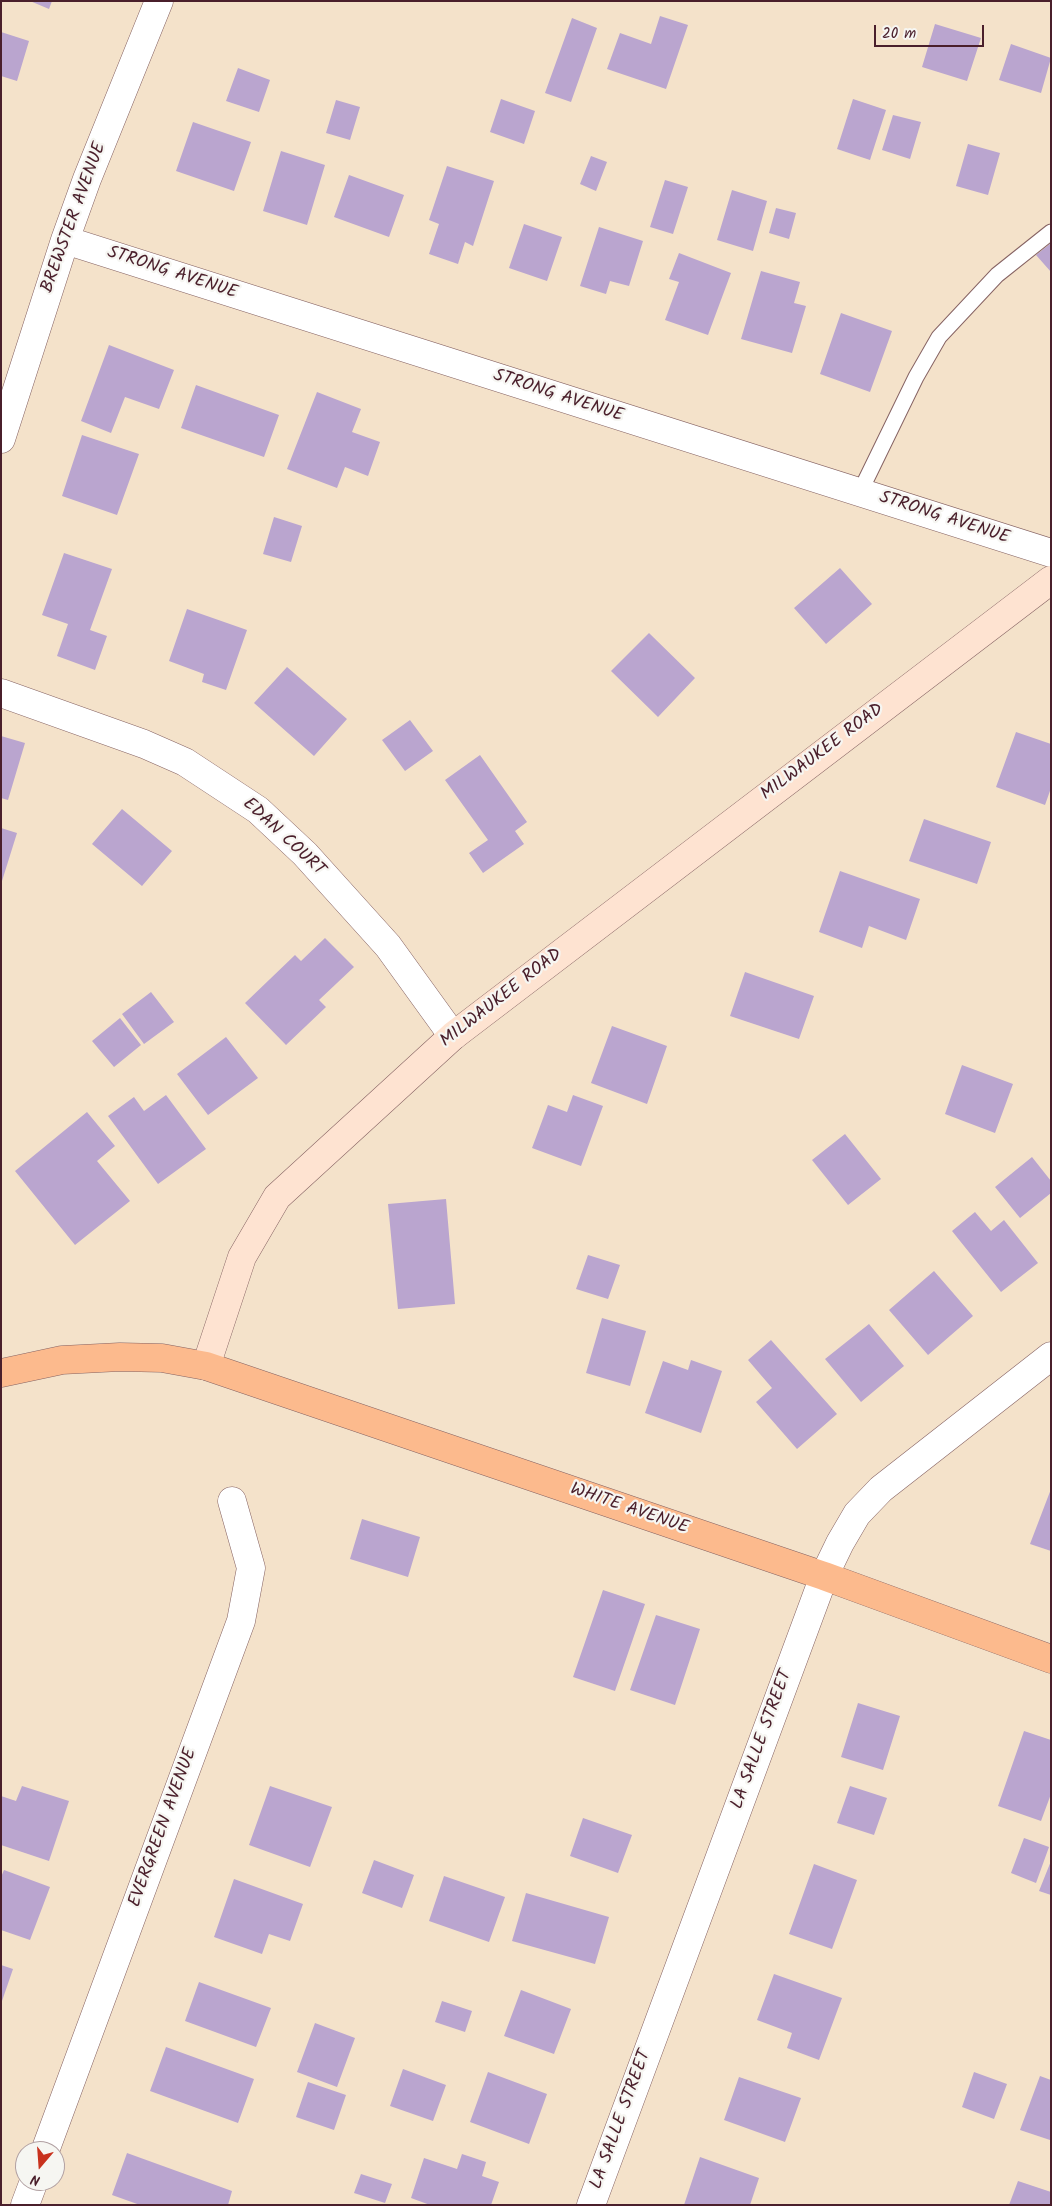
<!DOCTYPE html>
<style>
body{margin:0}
#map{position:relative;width:1052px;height:2206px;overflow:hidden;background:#f4e2ca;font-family:Kalam,sans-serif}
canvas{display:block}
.frame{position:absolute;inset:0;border:2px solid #4a1f2b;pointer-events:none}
.north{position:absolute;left:15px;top:2141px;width:50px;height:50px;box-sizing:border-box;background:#f6f6f2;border:1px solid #b1a0a2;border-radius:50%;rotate:198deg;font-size:14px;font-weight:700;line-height:20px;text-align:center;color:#4a1f2b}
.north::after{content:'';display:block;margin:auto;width:18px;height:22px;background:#c8321e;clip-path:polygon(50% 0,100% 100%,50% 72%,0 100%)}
.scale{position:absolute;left:874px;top:25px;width:110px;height:22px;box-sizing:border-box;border:2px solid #4a1f2b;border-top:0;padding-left:6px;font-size:15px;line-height:18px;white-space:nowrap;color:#4a1f2b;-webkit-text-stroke:4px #f6f6f2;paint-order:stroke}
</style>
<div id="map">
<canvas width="1052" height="2206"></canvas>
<div class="frame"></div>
<div class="north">N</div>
<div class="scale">20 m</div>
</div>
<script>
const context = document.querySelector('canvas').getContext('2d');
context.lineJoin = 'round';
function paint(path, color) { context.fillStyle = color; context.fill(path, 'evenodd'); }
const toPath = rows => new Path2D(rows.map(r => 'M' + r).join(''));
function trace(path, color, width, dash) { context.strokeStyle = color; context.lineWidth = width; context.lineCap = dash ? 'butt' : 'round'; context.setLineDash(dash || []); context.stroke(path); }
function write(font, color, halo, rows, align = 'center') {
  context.font = font + ' Kalam,sans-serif'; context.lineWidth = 4.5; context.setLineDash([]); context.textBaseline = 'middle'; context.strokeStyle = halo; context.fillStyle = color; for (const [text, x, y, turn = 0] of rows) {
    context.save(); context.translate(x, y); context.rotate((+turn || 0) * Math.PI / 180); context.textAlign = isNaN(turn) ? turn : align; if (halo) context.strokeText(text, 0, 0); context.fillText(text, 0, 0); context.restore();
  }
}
const building = toPath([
 [30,1,52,1,49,9],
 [660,16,688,25,666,89,607,69,620,33,651,44],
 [572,18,597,28,571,102,545,93],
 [935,24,981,38,967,81,922,67],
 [1,32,29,41,17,81,1,76],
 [1011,44,1051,58,1041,93,999,80],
 [238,68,270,80,259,112,226,101],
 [501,99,535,111,524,144,490,132],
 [853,99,886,110,870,160,837,149],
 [336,100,360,107,350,140,326,133],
 [893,115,921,122,910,159,882,150],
 [193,122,251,142,234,191,176,171],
 [968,144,1000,153,988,195,956,186],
 [281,151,325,165,307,225,263,211],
 [591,156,607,162,596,191,580,184],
 [447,166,494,181,473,246,465,242,458,264,429,254,439,224,429,220],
 [349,175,404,195,389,237,334,217],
 [665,180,688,187,673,234,650,227],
 [732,190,767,201,753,251,717,240],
 [776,208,796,213,789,239,769,233],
 [524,224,562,237,547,281,509,268],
 [599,227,643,241,629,286,610,281,606,294,580,286],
 [1051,243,1051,272,1036,255],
 [679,253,731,273,708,335,665,320,679,282,669,279],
 [761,271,800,282,794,303,806,306,792,353,741,339],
 [841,313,892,331,870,392,820,374],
 [109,345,174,370,159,409,125,397,111,433,81,421],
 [196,385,279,415,264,457,181,428],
 [317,392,361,409,352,432,380,442,368,476,345,467,337,488,287,469],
 [82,435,139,454,117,515,62,496],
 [274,517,302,526,291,562,263,554],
 [64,553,112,569,90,630,107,636,95,670,57,656,68,624,42,615],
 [840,568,872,604,826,644,794,608],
 [187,609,247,630,226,690,202,682,204,674,169,661],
 [649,633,695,678,658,717,611,671],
 [287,667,347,719,314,756,254,703],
 [410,720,433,751,405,771,382,740],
 [1016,732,1051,744,1051,788,1045,805,996,787],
 [1,736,25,743,8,800,1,798],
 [480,755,527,822,515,831,524,844,483,873,469,853,488,840,445,780],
 [122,809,172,851,142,886,92,844],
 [924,819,991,842,977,884,909,861],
 [1,828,17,833,2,881,1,881],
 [840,871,920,899,906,940,869,926,862,948,819,932],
 [325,938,354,967,319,1000,326,1007,286,1045,245,1003,295,955,301,961],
 [745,972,814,996,799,1039,730,1016],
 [151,992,174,1022,144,1044,122,1014],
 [120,1018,141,1045,114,1067,92,1041],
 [612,1026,667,1046,647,1104,591,1083],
 [226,1037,258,1078,208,1115,177,1074],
 [962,1065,1013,1084,995,1133,945,1114],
 [166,1095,206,1149,158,1184,108,1116,134,1097,144,1111],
 [573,1095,603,1106,581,1166,532,1148,548,1105,567,1112],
 [87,1112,115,1146,97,1161,130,1201,75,1245,15,1171],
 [845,1134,881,1179,848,1205,812,1160],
 [1032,1157,1051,1181,1051,1193,1020,1218,995,1187],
 [446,1199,455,1304,398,1309,388,1204],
 [975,1212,991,1231,1004,1220,1038,1263,1001,1292,952,1231],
 [588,1255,620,1265,608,1299,576,1289],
 [934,1271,973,1316,928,1355,889,1310],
 [602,1318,646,1331,630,1386,586,1373],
 [869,1324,904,1366,861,1402,825,1359],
 [771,1340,837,1414,797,1449,756,1402,772,1388,748,1360],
 [691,1360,722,1371,701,1433,645,1413,663,1361,688,1370],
 [1051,1489,1051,1551,1030,1544],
 [362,1519,420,1537,408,1577,350,1559],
 [603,1590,645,1604,615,1691,573,1677],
 [656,1615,700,1629,675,1705,630,1690],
 [858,1703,900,1716,883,1770,841,1757],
 [1024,1731,1051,1740,1051,1794,1041,1821,998,1806],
 [22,1786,69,1801,49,1861,1,1845,1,1796,16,1801],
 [270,1786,332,1807,310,1867,249,1845],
 [850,1786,887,1798,874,1835,837,1823],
 [583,1818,632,1835,618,1873,570,1856],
 [1024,1838,1049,1847,1036,1883,1011,1873],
 [374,1860,414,1875,402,1908,362,1893],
 [1051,1861,1051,1895,1039,1891],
 [814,1864,857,1880,832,1949,789,1934],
 [4,1870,50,1887,30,1940,1,1930,1,1877],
 [444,1876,505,1897,489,1942,429,1921],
 [234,1879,303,1904,290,1941,269,1934,262,1954,214,1937],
 [526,1893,609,1917,595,1964,512,1941],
 [1,1965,13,1969,2,2001,1,2001],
 [774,1974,842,1998,819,2060,787,2048,792,2033,757,2020],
 [199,1982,271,2008,256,2047,185,2021],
 [521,1990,571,2009,554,2054,504,2036],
 [442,2001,472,2011,465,2032,435,2022],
 [315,2023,355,2038,337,2087,297,2072],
 [166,2047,254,2079,238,2123,150,2091],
 [403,2069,446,2085,433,2121,390,2106],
 [488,2072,547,2094,529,2144,470,2122],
 [974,2072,1007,2084,994,2119,962,2107],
 [1040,2076,1051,2080,1050,2140,1020,2130],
 [739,2077,801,2098,785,2142,724,2120],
 [308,2082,346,2095,334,2130,296,2117],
 [127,2153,232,2191,228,2205,140,2205,112,2195],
 [462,2154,486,2162,482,2176,499,2182,491,2205,430,2205,411,2198,424,2158,457,2169],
 [700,2157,759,2178,750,2205,684,2205],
 [361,2174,392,2184,385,2203,354,2193],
 [1018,2181,1051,2192,1051,2205,1009,2205]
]);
const lane = toPath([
 [860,492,916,377,939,337,997,275,1051,232]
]);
const street = toPath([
 [65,240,1051,553],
 [1,439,65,240,87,179,159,1],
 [1,693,144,744,185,762,258,810,305,854,388,946,453,1036],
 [45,2151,241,1621,251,1568,232,1501],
 [25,2205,34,2181],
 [591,2205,824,1576,840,1543,857,1514,881,1489,1051,1356]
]);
const secondary = toPath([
 [206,1366,242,1257,277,1197,453,1036,1051,580]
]);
const primary = toPath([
 [1,1373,62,1360,120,1357,162,1358,206,1366,824,1576,1051,1659]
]);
const streetNames = [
 ["BREWSTER AVENUE",75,218,-70],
 ["STRONG AVENUE",172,274,18],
 ["STRONG AVENUE",558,397,18],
 ["STRONG AVENUE",944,519,18],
 ["MILWAUKEE ROAD",823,753,-37],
 ["EDAN COURT",283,838,43],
 ["MILWAUKEE ROAD",502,999,-38],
 ["WHITE AVENUE",629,1510,19],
 ["LA SALLE STREET",763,1740,-70],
 ["EVERGREEN AVENUE",164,1828,-70],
 ["LA SALLE STREET",622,2120,-70]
];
paint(building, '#baa5cf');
trace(lane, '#866363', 17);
trace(street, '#866363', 29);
trace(secondary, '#866363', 29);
trace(primary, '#866363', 29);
trace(lane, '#fff', 15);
trace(street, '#fff', 28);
trace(secondary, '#fee3d1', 28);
trace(primary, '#fcba8d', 28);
write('18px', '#4a1f2b', '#f6f6f2', streetNames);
</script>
